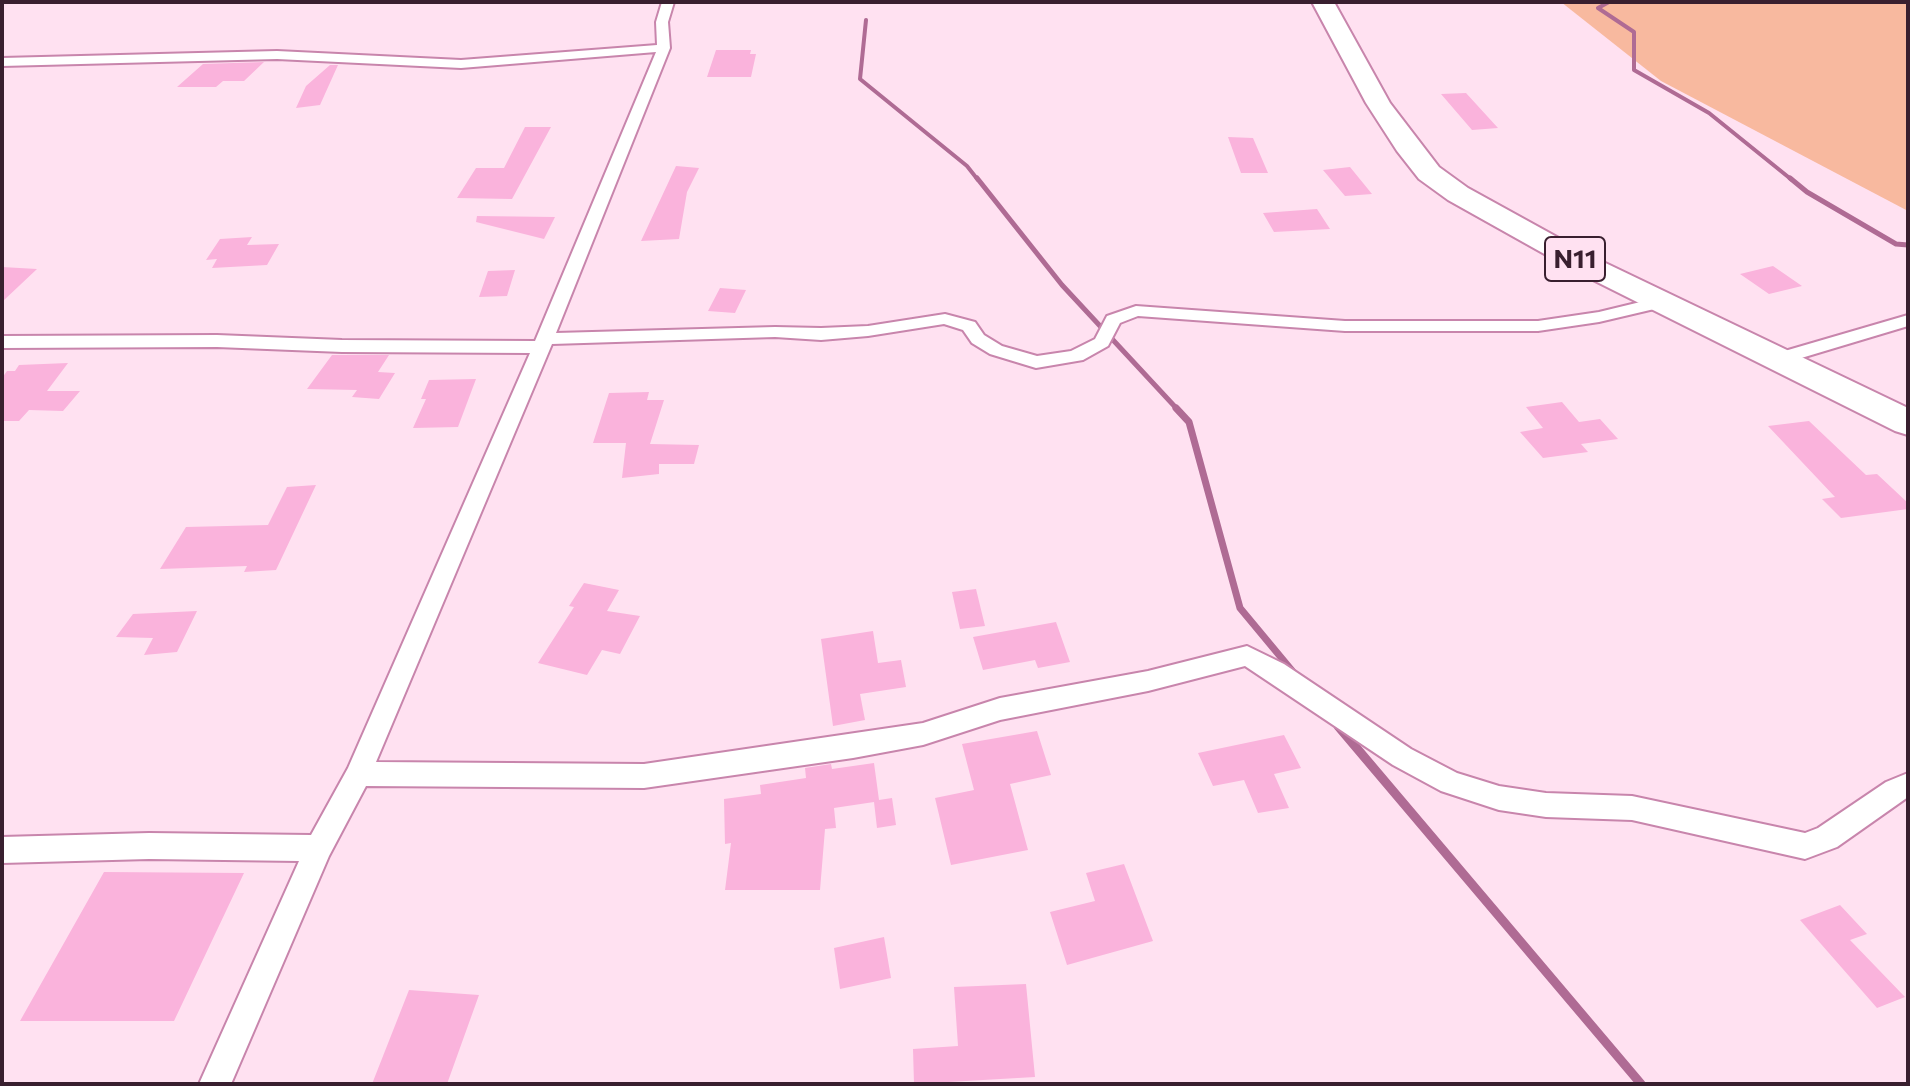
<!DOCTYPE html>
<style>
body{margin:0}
#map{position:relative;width:1910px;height:1086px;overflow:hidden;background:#ffe1f1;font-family:Commissioner,sans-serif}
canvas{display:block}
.frame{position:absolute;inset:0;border:4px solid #391f2f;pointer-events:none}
</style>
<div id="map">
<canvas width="1910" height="1086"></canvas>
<div class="frame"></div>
</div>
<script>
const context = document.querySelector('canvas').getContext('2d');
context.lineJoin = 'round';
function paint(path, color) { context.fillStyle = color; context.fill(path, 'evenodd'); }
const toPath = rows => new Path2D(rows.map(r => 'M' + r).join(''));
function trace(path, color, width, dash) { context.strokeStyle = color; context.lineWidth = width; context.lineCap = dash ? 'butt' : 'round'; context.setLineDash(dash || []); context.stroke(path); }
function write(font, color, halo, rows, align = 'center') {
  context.font = font + ' Commissioner,sans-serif'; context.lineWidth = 6; context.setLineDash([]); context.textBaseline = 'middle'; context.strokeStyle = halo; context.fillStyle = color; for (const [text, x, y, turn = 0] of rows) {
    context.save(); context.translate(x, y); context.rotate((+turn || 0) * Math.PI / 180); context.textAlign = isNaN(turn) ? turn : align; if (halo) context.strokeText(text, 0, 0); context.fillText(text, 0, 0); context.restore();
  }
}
const green = toPath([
 [1561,2,1908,2,1908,211,1661,81]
]);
const streamFar3 = toPath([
 [1609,2,1598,8,1634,32,1634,70,1709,113,1792,180],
 [866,20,860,79,967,166,978,180]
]);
const streamFar2 = toPath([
 [977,178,1062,285,1178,410],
 [1790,178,1807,192,1896,244,1908,245]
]);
const streamFar1 = toPath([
 [1176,408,1189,422,1240,608,1294,673]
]);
const stream = toPath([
 [1338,726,1641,1084]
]);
const building = toPath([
 [716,50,751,50,750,54,756,54,751,77,707,77],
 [264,62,244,81,223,81,216,87,177,87,203,64],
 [330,65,338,65,320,105,296,108,306,86],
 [1466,93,1498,128,1472,130,1441,94],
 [525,127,551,127,512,199,457,198,476,168,504,168],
 [1228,137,1253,138,1268,173,1241,173],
 [676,166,699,168,687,192,679,239,641,241],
 [1350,167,1372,194,1345,196,1323,170],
 [1317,209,1330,229,1274,232,1263,213],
 [477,216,555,217,544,239,476,222],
 [252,237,247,245,279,244,267,265,212,268,217,259,206,260,220,239],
 [1773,266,1802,286,1769,294,1740,274],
 [2,267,37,269,2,302],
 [515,270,507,296,479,297,488,271],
 [720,288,746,290,735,313,708,311],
 [332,355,389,355,378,372,395,373,379,399,352,397,357,390,307,389],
 [68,363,47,391,80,391,63,411,29,410,19,421,2,421,2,378,7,371,15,371,19,365],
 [476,379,458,427,413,428,426,399,421,399,429,380],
 [649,392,647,400,664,400,650,444,699,445,694,464,659,464,659,474,622,478,626,443,593,443,609,393],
 [1562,402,1579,422,1600,419,1618,439,1581,444,1588,452,1543,458,1520,432,1543,428,1526,407],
 [1809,421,1866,475,1877,474,1908,503,1908,509,1841,518,1822,499,1835,497,1768,426],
 [316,485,276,570,244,572,247,566,160,569,186,527,268,525,287,487],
 [584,583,619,590,607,611,640,616,620,654,602,650,587,675,538,663,574,607,569,606],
 [976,589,985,626,960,629,952,592],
 [197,611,177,652,144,655,153,638,116,637,133,614],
 [1056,622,1070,662,1038,668,1035,660,983,670,973,637],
 [873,631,878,663,901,660,906,687,860,694,865,720,833,726,821,639],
 [1037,731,1051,775,1010,784,1028,850,951,865,935,798,974,790,962,744],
 [1284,735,1301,768,1274,774,1289,808,1258,813,1244,780,1213,786,1198,753],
 [874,763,879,800,892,798,896,825,877,828,874,802,834,808,836,828,825,829,820,890,725,890,731,843,725,844,724,799,761,794,760,785,806,778,805,768,831,764,832,769],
 [1124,864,1153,941,1067,965,1050,912,1095,901,1086,873],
 [104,872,244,873,174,1021,20,1021],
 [1840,905,1867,934,1850,940,1905,997,1877,1008,1800,920],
 [884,937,891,978,840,989,834,948],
 [1026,984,1035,1077,914,1084,913,1049,958,1046,954,987],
 [409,990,479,995,447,1084,372,1084]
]);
const street = toPath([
 [662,2,674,2,668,22,670,48,556,333,775,327,821,328,868,326,945,314,975,322,984,335,1002,346,1037,356,1071,351,1095,339,1107,316,1136,306,1345,321,1538,321,1599,312,1661,297,1670,302,1667,306,1599,322,1538,331,1345,331,1138,316,1120,323,1108,346,1083,360,1036,368,990,354,972,343,963,330,944,324,868,336,821,340,775,337,552,344,376,762,644,764,923,723,1000,698,1148,671,1247,646,1284,664,1411,749,1457,773,1499,786,1546,793,1632,796,1805,833,1818,828,1886,782,1908,773,1908,797,1837,847,1805,859,1632,820,1546,817,1499,810,1441,791,1393,765,1245,666,1148,691,1000,720,923,745,853,758,644,788,366,786,329,856,231,1084,199,1084,299,861,149,859,2,863,2,837,149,833,311,835,348,768,530,353,342,352,217,347,2,348,2,336,217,335,342,340,535,341,656,52,461,68,277,59,2,66,2,58,277,51,461,60,657,45,656,22,662,2],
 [1908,315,1908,326,1778,365,1769,359,1771,355,1908,315]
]);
const highway = toPath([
 [1312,2,1334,2,1390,103,1439,167,1468,188,1595,258,1908,408,1908,435,1895,431,1573,270,1448,200,1419,179,1397,151,1366,103,1312,2]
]);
const shields = [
 [1575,259,60]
];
const shieldNames = [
 ["N11",1575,259]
];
paint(green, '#f8b99f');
trace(streamFar3, '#af6b94', 4);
trace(streamFar2, '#af6b94', 5);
trace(streamFar1, '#af6b94', 7);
trace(stream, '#af6b94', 9);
paint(building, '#fab3dc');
trace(street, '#c885ac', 4);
trace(highway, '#c885ac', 4);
paint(street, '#fff');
paint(highway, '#fff');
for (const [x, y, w] of shields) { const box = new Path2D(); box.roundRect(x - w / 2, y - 22, w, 44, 6); context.fillStyle = '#ffe1f1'; context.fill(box); trace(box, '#391f2f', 2); }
write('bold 26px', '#391f2f', null, shieldNames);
</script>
